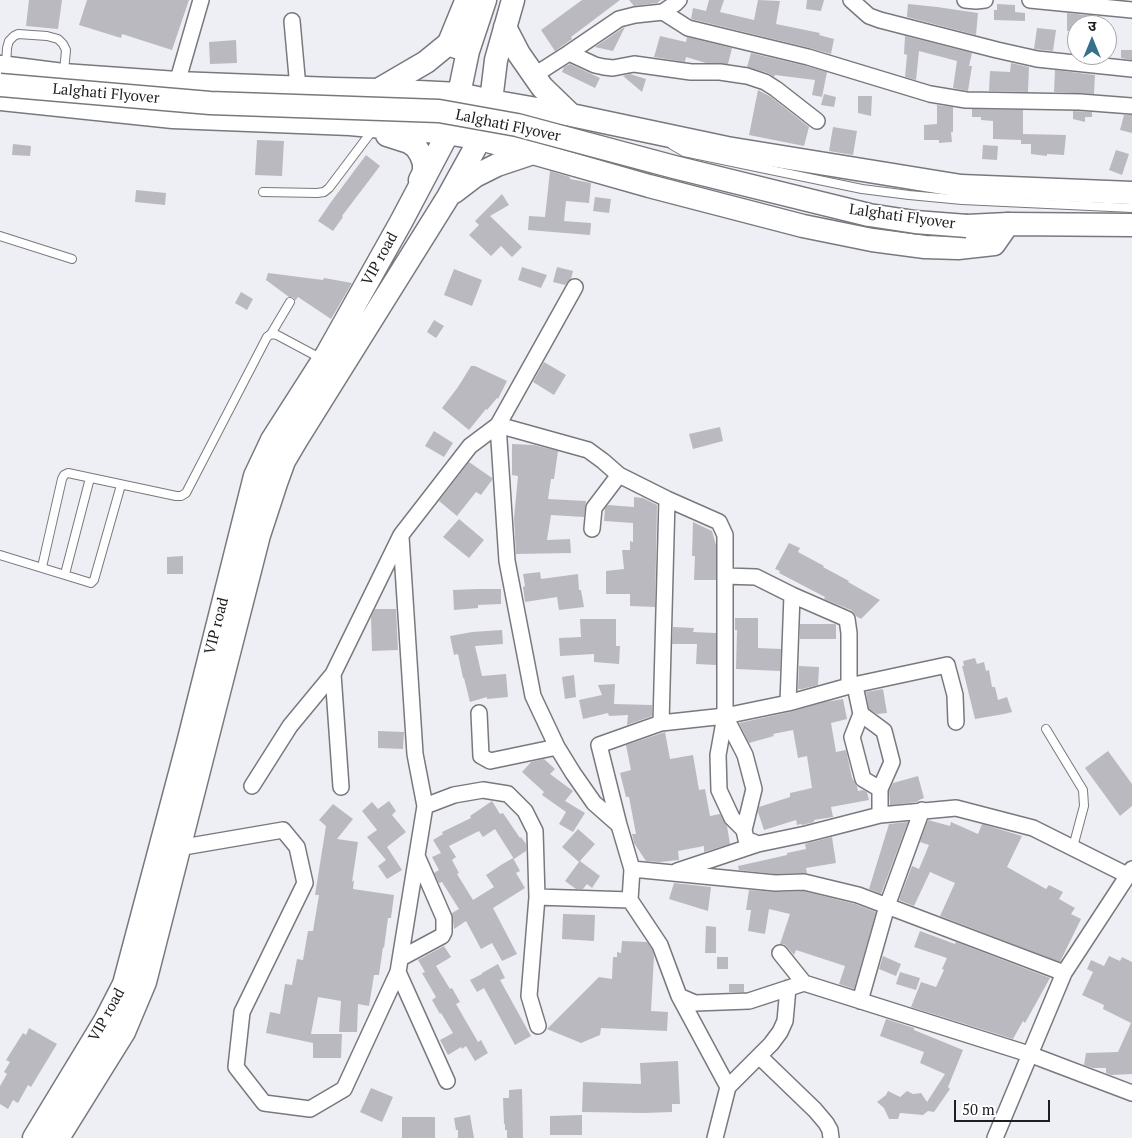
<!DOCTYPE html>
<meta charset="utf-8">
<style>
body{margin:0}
#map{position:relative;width:1132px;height:1138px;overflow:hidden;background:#eeeff5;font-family:"PT Serif","Noto Sans Devanagari",serif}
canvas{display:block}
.north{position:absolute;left:1067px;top:15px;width:50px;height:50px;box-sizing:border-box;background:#fff;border:1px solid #a5a5a6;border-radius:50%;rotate:0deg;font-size:14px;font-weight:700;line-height:20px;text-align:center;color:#1e1e20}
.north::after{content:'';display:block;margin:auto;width:18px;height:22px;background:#367189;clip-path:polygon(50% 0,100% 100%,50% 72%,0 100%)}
.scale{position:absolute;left:954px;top:1100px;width:96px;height:22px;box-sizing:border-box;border:2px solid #1e1e20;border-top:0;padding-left:6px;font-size:15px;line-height:18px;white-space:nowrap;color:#1e1e20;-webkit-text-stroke:4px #fff;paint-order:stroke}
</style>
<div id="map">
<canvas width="1132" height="1138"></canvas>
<div class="north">उ</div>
<div class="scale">50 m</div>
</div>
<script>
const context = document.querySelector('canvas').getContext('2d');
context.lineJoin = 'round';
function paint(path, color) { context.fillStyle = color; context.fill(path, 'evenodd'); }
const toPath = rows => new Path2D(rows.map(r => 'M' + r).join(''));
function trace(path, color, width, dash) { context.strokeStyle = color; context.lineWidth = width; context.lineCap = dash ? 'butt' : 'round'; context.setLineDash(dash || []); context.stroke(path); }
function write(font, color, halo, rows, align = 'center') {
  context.font = font + ' "PT Serif",serif'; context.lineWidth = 4; context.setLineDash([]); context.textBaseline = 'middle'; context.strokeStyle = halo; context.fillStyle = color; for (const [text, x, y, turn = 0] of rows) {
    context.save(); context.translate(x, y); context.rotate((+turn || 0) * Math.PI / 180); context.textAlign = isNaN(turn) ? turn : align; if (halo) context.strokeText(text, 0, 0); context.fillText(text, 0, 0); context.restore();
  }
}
const building = toPath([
 [29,0,62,0,58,29,26,26],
 [87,0,189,0,172,50,122,34,121,38,79,25],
 [582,0,620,0,571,37,572,39,555,51,541,30],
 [629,0,661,0,657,3,634,6],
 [709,0,724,0,720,12,754,20,758,0,780,1,776,24,820,33,819,35,834,39,831,54,810,48,691,19,693,8,706,11],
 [807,0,824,0,821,11,806,9],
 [908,4,937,7,978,13,976,35,907,17],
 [997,4,1015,5,1015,12,1025,13,1025,21,994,20,994,10,997,10],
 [1067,13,1096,16,1096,25,1077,25,1077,30,1067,31],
 [625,27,613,51,595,47,623,28],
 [1037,28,1056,30,1053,51,1034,49],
 [660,36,686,42,687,37,732,48,728,64,706,63,686,57,685,62,654,57],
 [905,36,972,53,969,66,972,66,968,91,953,88,957,61,919,51,916,80,905,77,907,55,904,54],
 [236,40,237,63,210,64,209,42],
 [1121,50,1132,50,1132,60,1121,58],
 [751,53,806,66,827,72,822,97,812,95,815,80,775,75,774,77,768,73,747,67],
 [1011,63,1029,67,1028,92,989,91,990,71,1010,72],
 [570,64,600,78,595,88,562,72,564,67],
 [1055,70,1095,75,1094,94,1054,92],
 [630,74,646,79,642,92,623,76],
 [758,90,771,97,809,127,804,146,749,135],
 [824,94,836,97,834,107,821,105],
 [858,96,872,96,871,116,858,113],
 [937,105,953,107,953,132,951,132,952,142,939,143,939,140,924,140,924,125,937,124],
 [972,109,1023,110,1023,134,1066,135,1064,155,1047,154,1047,156,1031,154,1031,144,1021,144,1021,140,993,139,993,121,981,120,981,117,972,117],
 [1073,111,1092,112,1092,117,1085,117,1085,122,1073,119],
 [1124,115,1132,115,1132,133,1120,130],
 [833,127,857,131,853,155,829,151],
 [257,140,284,141,282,176,255,175],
 [13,144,31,146,30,156,12,155],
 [983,145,998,146,997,160,982,159],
 [1116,150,1129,154,1122,175,1109,170],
 [366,155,380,166,342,216,343,217,333,231,318,221,331,202],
 [550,171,570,177,570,179,591,183,589,203,566,201,564,221,591,223,590,235,528,230,529,216,545,217],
 [136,190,166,193,165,205,135,202],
 [502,194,509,205,490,216,522,247,512,257,501,246,491,256,469,235,479,225,475,221],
 [595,197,611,199,609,213,593,211],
 [522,267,547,275,541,288,518,280],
 [557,267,573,271,571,279,565,285,553,282],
 [454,269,482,280,472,306,444,295],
 [268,273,323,280,324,278,352,283,331,319,298,297,295,301,293,297,289,297,266,280],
 [241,292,253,299,247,310,235,303],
 [434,320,444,326,436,338,427,332],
 [544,362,566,375,554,395,533,382],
 [471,366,475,366,507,381,498,399,497,398,487,410,486,409,469,430,442,408,458,387],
 [720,427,723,441,693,449,689,434],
 [434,431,453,443,444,457,425,446],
 [512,444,534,445,558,451,554,479,551,479,548,499,586,501,584,517,551,515,547,540,570,539,571,553,516,554,514,518,518,476,512,475],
 [469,462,492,478,492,480,481,495,476,492,457,516,439,501],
 [634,497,643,498,657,505,655,607,630,606,630,594,606,594,606,571,624,569,622,550,630,550,630,541,633,542,633,523,604,521,605,508,608,505,634,507],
 [459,519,484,540,469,558,443,537],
 [693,522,712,531,716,545,716,580,694,580,695,556,692,556],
 [789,543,800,548,798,552,824,566,823,567,849,581,848,582,880,600,861,619,856,616,854,613,851,610,824,599,825,597,779,573,780,571,775,569],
 [183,556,183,574,167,574,167,557],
 [540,572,541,579,578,574,579,590,581,590,584,607,559,610,557,597,525,602,523,587,525,586,523,574],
 [477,589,501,589,501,604,478,605,478,608,454,610,453,590],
 [375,609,396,609,398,650,372,651,371,617],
 [735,618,758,618,758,648,781,649,780,671,736,669,737,630,735,630],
 [580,619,616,619,616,646,620,646,619,664,594,662,594,654,560,656,559,638,581,637],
 [800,624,835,624,836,625,836,639,800,639],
 [673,627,694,628,693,632,716,633,716,665,696,664,697,644,672,644],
 [502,630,503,644,475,646,482,676,506,674,508,697,487,699,487,697,470,702,464,678,463,678,458,654,454,655,450,636,472,632],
 [975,658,977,664,984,662,986,671,989,670,992,687,995,687,998,700,1007,697,1012,712,1004,714,975,719,962,666,964,666,963,661],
 [799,666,819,667,818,685,802,689,798,689],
 [574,675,576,697,565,699,562,677],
 [615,684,614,704,652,705,652,716,627,725,628,715,609,716,608,713,583,719,579,700,602,695,598,685],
 [883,689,887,713,877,714,869,709,866,692],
 [843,699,847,719,831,723,836,752,846,750,852,778,857,786,858,791,863,790,867,792,869,800,831,807,833,817,814,820,814,822,802,825,801,824,797,825,796,820,764,830,758,812,759,807,790,797,790,793,812,788,807,756,798,758,793,730,773,734,774,736,749,743,739,723,790,712,825,702],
 [378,731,404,732,403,749,378,748],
 [665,732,670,759,693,755,699,790,705,789,710,816,720,814,727,826,730,844,704,852,704,846,678,851,679,860,660,862,646,861,634,843,632,834,636,834,629,797,626,797,620,773,631,770,626,745],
 [1108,751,1132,784,1132,806,1120,816,1085,768],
 [544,759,555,769,550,774,573,791,565,801,585,813,573,832,559,824,566,812,542,795,544,792,522,772,531,762],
 [918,776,924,798,919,800,917,802,890,805,889,791,893,783],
 [389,801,396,811,392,815,406,832,387,847,402,870,387,879,378,866,386,860,367,837,377,830,362,811,372,802,378,809],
 [492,801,500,814,503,813,520,838,521,837,526,844,526,851,514,859,495,829,483,837,479,831,449,846,456,857,452,860,459,873,457,874,473,900,494,887,486,875,501,865,513,858,520,871,516,873,525,888,493,908,517,954,502,961,492,943,481,949,466,921,454,929,452,913,459,909,442,882,439,883,434,873,439,870,432,857,441,853,433,840,443,834,442,832,471,818,470,816],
 [333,804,353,819,337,839,358,842,352,882,354,880,353,889,394,895,391,918,388,918,384,948,383,947,379,975,374,975,369,1006,358,1004,357,1032,339,1032,341,1001,318,997,311,1034,342,1034,341,1058,313,1058,313,1043,266,1033,270,1012,280,1014,285,984,292,985,297,959,303,960,308,931,313,931,319,895,315,895,326,826,319,820],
 [928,820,950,826,951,822,978,834,982,824,1022,836,1007,867,1046,889,1049,885,1063,892,1059,899,1075,908,1071,914,1081,919,1060,962,940,916,955,883,930,872,914,906,899,900,912,866,919,869,929,845,920,842],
 [908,822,881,894,869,889,889,824],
 [578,829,595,844,580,861,600,876,592,888,587,884,583,889,576,889,565,881,579,862,562,847],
 [832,837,836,863,806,868,807,873,775,874,739,870,738,866,787,855,787,853,806,849,805,844],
 [674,883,711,887,708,911,669,899],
 [749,890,775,892,803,891,855,904,876,912,854,989,839,984,845,966,796,950,794,955,787,947,784,944,780,944,790,914,769,909,765,934,748,931,751,910,746,910],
 [563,914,595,915,594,941,562,939],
 [706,926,716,927,716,953,705,953],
 [920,931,955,944,956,942,1050,978,1025,1023,1023,1021,1013,1039,911,1007,921,982,936,987,944,970,942,969,947,958,914,947],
 [622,941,647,942,652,949,654,956,651,1011,668,1012,667,1031,601,1028,600,1035,581,1043,547,1029,599,977,612,979,613,957,617,957,617,952,621,953],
 [444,946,451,957,436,966,450,989,452,988,460,1002,456,1004,478,1042,481,1040,488,1053,475,1061,466,1046,462,1049,461,1047,448,1055,440,1040,453,1033,441,1013,440,1014,432,1000,436,997,422,973,425,972,418,960],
 [883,956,901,964,896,976,879,969],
 [1109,956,1120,961,1122,957,1132,962,1132,1074,1111,1075,1106,1073,1106,1068,1093,1068,1084,1065,1086,1053,1118,1052,1131,1023,1103,1009,1104,1005,1082,995,1093,972,1087,969,1091,960,1104,966],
 [717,957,728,957,728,969,717,969],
 [498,964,505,978,500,980,531,1036,515,1045,484,988,477,992,470,980,482,974,482,973],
 [900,972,920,978,916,990,896,984],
 [729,984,744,984,744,992,729,992],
 [886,1019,914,1028,914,1030,963,1050,948,1087,950,1089,934,1112,928,1111,923,1115,900,1113,898,1119,889,1119,884,1108,877,1102,886,1095,888,1091,900,1097,907,1091,913,1094,921,1093,927,1102,945,1074,920,1063,924,1052,880,1036],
 [29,1028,57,1044,31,1087,28,1085,18,1103,13,1100,8,1109,0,1104,0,1086,7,1074,4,1072,10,1062,6,1060,23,1033,26,1035],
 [678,1061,680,1104,672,1104,672,1112,644,1113,582,1112,583,1082,641,1084,640,1063],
 [371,1088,393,1097,382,1122,360,1112],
 [522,1089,523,1138,507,1138,507,1130,505,1130,505,1124,504,1124,503,1098,509,1098,509,1090],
 [470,1115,474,1138,458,1138,458,1130,456,1130,454,1118],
 [582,1115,582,1135,550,1135,550,1116],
 [402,1117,435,1117,435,1138,402,1138]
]);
const lane = toPath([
 [6,66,7,48,9,41,14,36,18,34,47,36,58,39,63,44,66,50,64,72],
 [672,145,684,152,862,189,909,195,962,200,1132,208],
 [263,192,317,193,324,192,329,188,372,131],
 [0,236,72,259],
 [271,334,290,302],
 [0,555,91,583,94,580,121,485],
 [42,567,62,479,64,475,68,473,176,496,181,496,186,493,267,337,271,334,277,335,322,359],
 [65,574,90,478],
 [1046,729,1083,790,1084,806,1073,847]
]);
const street = toPath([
 [851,0,869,16,880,20,997,50,1037,59,1132,69],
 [965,0,976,1,985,0],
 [1030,0,1132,10],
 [663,12,688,28,808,57,930,94,966,100,1080,102,1132,106],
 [292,21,298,88],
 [569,53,595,65,604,67,613,68,634,64,691,72,720,72,747,76,765,82,776,89,817,121],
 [533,76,569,53,619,19,635,15,663,12,676,3,679,0],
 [177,83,201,0],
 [592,529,594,508,619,475],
 [401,537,415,754,425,806],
 [725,576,756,577,792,595,847,619,849,633,849,686],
 [333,674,341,787],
 [855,686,861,714,852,737,863,779,880,789,880,815],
 [788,703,792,595],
 [479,713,481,756,490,761,557,747],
 [861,714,884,731,892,762,880,789],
 [725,716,745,755,754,789,744,830],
 [661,723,667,499],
 [252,786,290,726,333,674,401,535,470,446,498,425,575,287],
 [619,825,599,745,661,723,725,716,788,703,849,686,947,665,955,695,956,722],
 [178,848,283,830,297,847,305,883,242,1012,236,1067,264,1103,310,1109,344,1089,398,972,425,806,454,795,483,790,508,794,525,811,535,831,537,897,529,996,538,1026],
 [632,869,775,883,804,882,858,895,1064,973],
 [677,871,758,844],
 [1127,875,1033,828,956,808,880,815,806,834,758,844,746,839,744,830,732,818,719,790,718,755,725,716,725,535,719,522,667,499,619,475,603,461,588,450,498,425,507,561,533,696,557,747,573,773,594,803,619,825,632,869,630,900,660,945,679,996,695,1003,749,1001,804,983,1029,1054,1132,1093],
 [537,897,630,900],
 [780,953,804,983],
 [401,958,442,936,444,932,444,918,417,856],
 [398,972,447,1081],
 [679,996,728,1087,715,1138],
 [860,1001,887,906,922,810],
 [759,1056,815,1110,826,1123,830,1130,831,1138],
 [728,1087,771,1044,780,1032,785,1021,788,988],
 [995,1138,1064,973,1132,869]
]);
const secondary = toPath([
 [448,44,466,0]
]);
const primary = toPath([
 [505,27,519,54,542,87,571,115],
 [0,67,63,75,177,83,333,89,378,90,459,94,491,101,571,115,727,148,961,186,1132,193],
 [378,90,426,62,448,44,468,51],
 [0,99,173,117,350,124,448,133,480,139,533,153,649,186,803,226,872,240,925,247,958,248,994,244,1008,224],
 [387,135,409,142,416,147,421,155,424,163,424,172,420,180],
 [454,192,475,176,497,165,533,153],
 [967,226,1008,224,1132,225],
 [34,1138,105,1021,124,984,188,743,255,476,272,440,327,354,401,222,448,133,459,94,468,51,485,0],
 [58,1138,124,1032,145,982,259,535,276,483,284,461,297,439,448,197,480,139,491,101,496,60,513,0]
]);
const primaryBridge = toPath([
 [0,85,210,103,439,111,517,125,674,167,869,215,915,222,967,226]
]);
const streetNames = [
 ["Lalghati Flyover",106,94,5],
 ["Lalghati Flyover",508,126,12],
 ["Lalghati Flyover",902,217,8],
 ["VIP road",380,259,-61],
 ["VIP road",217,626,-76],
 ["VIP road",107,1015,-61]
];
paint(building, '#bab9bf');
trace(lane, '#78797e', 10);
trace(street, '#78797e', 18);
trace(secondary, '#78797e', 24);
trace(primary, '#78797e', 25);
trace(lane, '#fff', 8);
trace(street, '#fff', 15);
trace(secondary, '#fff', 21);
trace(primary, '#fff', 22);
trace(primaryBridge, '#78797e', 25, []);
trace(primaryBridge, '#fff', 22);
write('15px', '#1e1e20', '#fff', streetNames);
</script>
